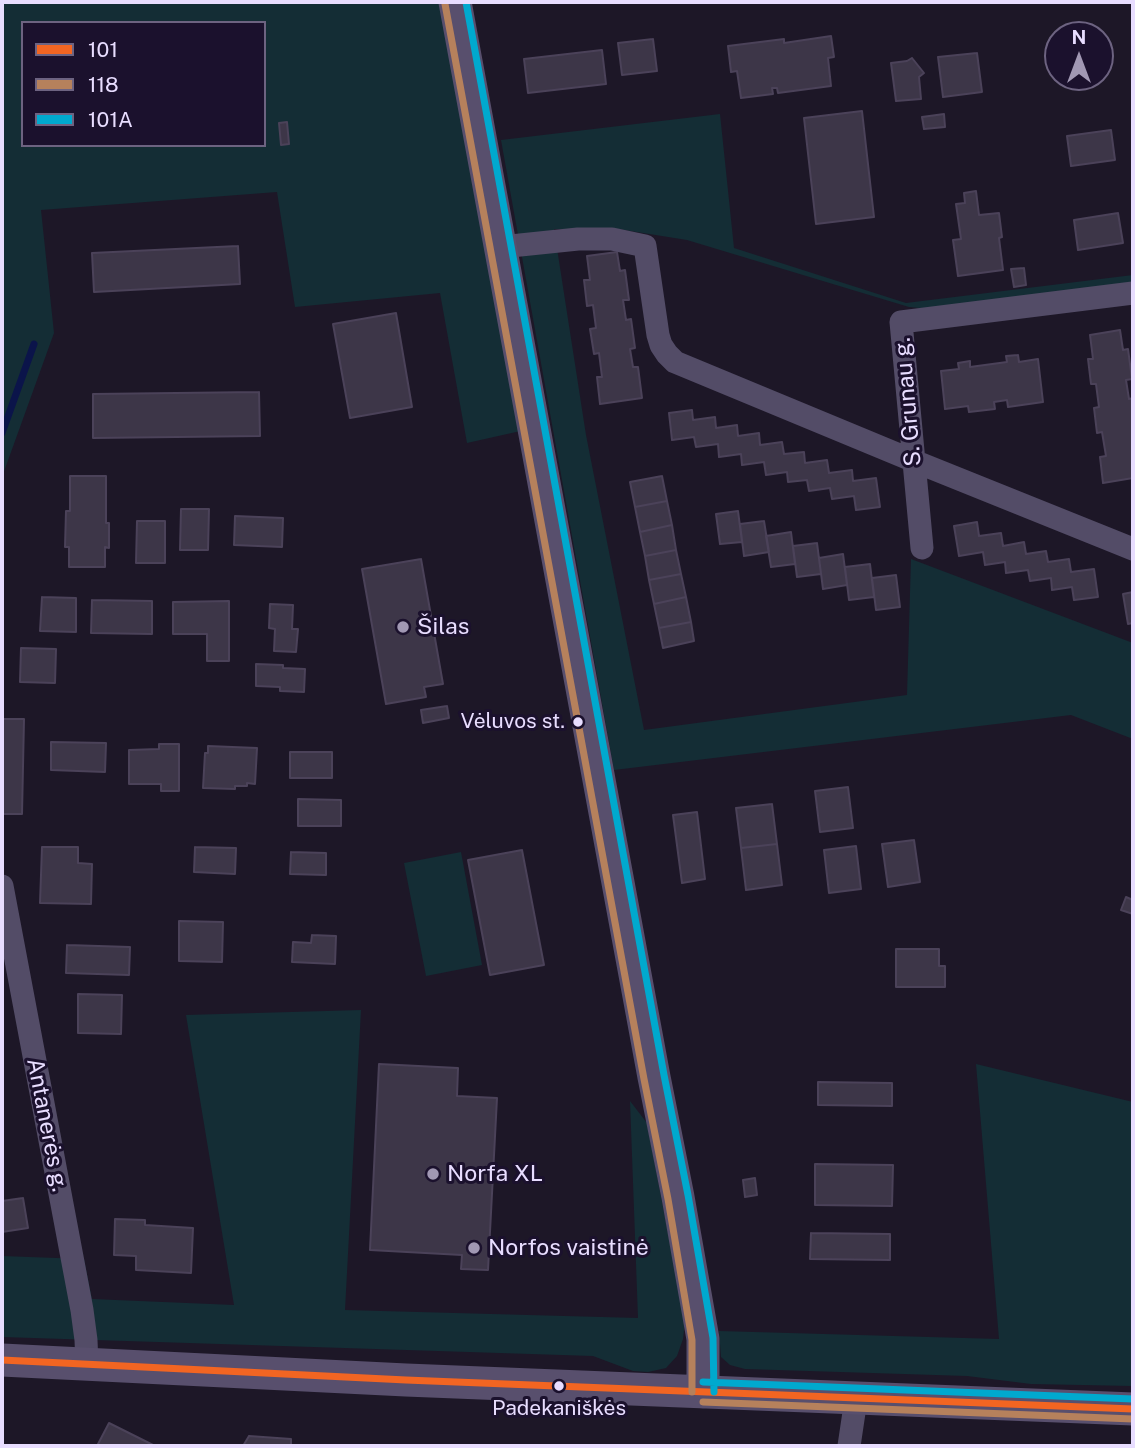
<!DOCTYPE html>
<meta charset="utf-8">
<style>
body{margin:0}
#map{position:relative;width:1135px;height:1448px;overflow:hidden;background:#1d1727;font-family:"Public Sans",sans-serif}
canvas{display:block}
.frame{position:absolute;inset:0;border:4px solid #e8ddff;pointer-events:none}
.legend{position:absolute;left:21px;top:21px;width:245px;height:126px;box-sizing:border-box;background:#1b112d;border:2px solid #6d6381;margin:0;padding:9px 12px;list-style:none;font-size:21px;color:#e8ddff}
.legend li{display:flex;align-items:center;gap:14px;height:35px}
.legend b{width:35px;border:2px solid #6d6381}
.north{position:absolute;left:1044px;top:21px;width:70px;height:70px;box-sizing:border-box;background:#1b112d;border:2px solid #6d6381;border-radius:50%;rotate:0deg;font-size:19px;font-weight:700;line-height:28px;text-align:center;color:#e8ddff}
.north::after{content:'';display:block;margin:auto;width:24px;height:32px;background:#a198b3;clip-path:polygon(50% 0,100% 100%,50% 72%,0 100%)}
</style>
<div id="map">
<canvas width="1135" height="1448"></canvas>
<div class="frame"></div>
<ul class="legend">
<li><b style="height:9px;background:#f26522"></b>101</li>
<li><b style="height:9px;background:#b6815c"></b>118</li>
<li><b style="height:9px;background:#00a9ce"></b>101A</li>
</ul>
<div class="north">N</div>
</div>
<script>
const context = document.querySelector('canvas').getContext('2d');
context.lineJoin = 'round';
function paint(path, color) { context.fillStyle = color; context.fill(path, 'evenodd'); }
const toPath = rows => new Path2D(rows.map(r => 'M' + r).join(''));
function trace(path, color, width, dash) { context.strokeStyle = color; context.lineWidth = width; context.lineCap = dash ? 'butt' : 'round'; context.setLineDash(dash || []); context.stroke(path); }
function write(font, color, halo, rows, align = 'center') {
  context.font = font + ' "Public Sans",sans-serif'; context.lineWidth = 6; context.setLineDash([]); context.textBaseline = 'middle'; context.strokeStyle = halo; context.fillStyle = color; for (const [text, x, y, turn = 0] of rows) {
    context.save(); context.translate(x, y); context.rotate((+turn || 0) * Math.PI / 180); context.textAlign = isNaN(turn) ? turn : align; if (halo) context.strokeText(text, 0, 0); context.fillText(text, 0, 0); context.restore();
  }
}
const green = toPath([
 [2,2,443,2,525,430,467,443,440,293,295,307,277,192,41,210,54,333,2,477],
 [23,23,264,23,264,145,23,145],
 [720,114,734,248,906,303,1133,275,1133,282,930,309,909,307,687,240,618,229,554,229,586,435,644,730,907,695,911,559,1133,643,1133,739,1071,715,614,770,501,140],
 [461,852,482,965,426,976,404,863],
 [361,1010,345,1310,638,1318,630,1101,647,1123,685,1322,683,1339,677,1356,666,1368,648,1372,633,1371,593,1356,2,1337,2,1256,84,1259,92,1299,234,1305,186,1015],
 [976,1064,1133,1102,1133,1386,1031,1384,967,1376,745,1369,730,1365,721,1357,719,1331,999,1339]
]);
const stream = toPath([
 [2,433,34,344]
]);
const building = toPath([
 [831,36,834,57,828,58,831,86,778,93,777,88,772,88,773,94,741,98,737,71,731,72,728,46,784,39,784,43,831,36],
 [653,39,657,71,622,75,618,43,653,39],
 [602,50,606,84,528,93,524,59,602,50],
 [977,53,982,92,943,97,938,57,977,53],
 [912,58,924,73,919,77,921,99,896,101,891,63,907,61,912,58],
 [862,111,874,217,816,224,804,118,862,111],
 [944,114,945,127,924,129,922,117,944,114],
 [287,122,289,144,281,145,279,123,287,122],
 [1111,130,1115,160,1071,166,1067,136,1111,130],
 [976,191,979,215,999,213,1002,237,999,238,1003,270,958,276,953,240,961,239,956,204,965,203,964,193,976,191],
 [1118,213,1123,243,1078,250,1074,220,1118,213],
 [238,246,240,284,94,292,92,253,238,246],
 [617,252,620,271,625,270,629,300,623,300,626,320,631,319,635,348,630,349,633,367,638,367,642,398,600,404,597,377,602,377,599,353,594,354,590,329,596,328,593,305,587,306,584,280,590,280,587,256,617,252],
 [1024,268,1026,285,1014,287,1011,269,1024,268],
 [396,313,412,407,350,418,333,324,396,313],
 [1120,330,1123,350,1128,349,1132,379,1126,380,1129,399,1133,398,1133,478,1103,483,1100,457,1106,456,1102,432,1097,433,1094,408,1099,407,1096,384,1091,384,1088,359,1093,359,1090,335,1120,330],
 [1018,355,1019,362,1038,359,1043,402,1008,407,1007,400,994,402,995,409,969,412,968,406,945,409,941,371,959,369,958,363,970,361,970,367,1007,362,1006,356,1018,355],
 [259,392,260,436,93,438,93,394,259,392],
 [692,410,693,420,715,417,716,428,737,425,738,436,759,433,760,445,782,442,784,454,804,452,805,463,827,460,829,473,852,470,853,481,876,478,880,507,856,510,854,496,832,499,830,488,809,491,807,480,788,482,787,472,766,475,764,462,742,465,741,454,719,457,718,444,696,447,694,437,672,440,669,413,692,410],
 [70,476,106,476,106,523,109,523,109,548,105,547,105,567,69,567,69,547,65,547,66,511,70,511,70,476],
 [662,476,667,501,635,507,630,482,662,476],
 [667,501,672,525,640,532,635,507,667,501],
 [181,509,209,509,208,550,180,550,181,509],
 [738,511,742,542,720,544,716,514,738,511],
 [235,516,283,518,282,547,234,545,235,516],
 [137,521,165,521,165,563,136,563,137,521],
 [764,521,769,552,744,556,740,524,764,521],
 [977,522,979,536,1001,533,1003,546,1024,542,1026,554,1046,551,1048,562,1069,559,1071,572,1094,569,1098,597,1074,600,1072,587,1052,590,1051,578,1030,581,1028,570,1006,573,1005,562,985,565,983,552,959,556,954,526,977,522],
 [672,525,676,550,645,556,640,532,672,525],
 [791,532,795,564,771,567,766,536,791,532],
 [817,543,821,574,797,577,793,546,817,543],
 [676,550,681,574,649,580,645,556,676,550],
 [843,554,847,585,823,589,819,558,843,554],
 [421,559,443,684,424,687,426,697,386,704,362,569,421,559],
 [870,564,874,597,849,600,845,567,870,564],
 [681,574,686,597,654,604,649,580,681,574],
 [896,575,900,607,876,610,872,578,896,575],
 [1133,592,1133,623,1128,624,1123,594,1133,592],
 [42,597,76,598,76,632,40,631,42,597],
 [686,597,691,622,659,628,654,604,686,597],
 [92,600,152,601,152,634,91,633,92,600],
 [229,601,229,661,207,661,207,634,173,634,173,602,229,601],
 [270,604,293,605,292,629,298,629,296,652,274,651,275,629,269,628,270,604],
 [691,622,694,641,663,648,659,628,691,622],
 [21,648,56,649,55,683,20,682,21,648],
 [256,664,283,665,283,668,305,669,304,692,280,691,280,687,256,686,256,664],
 [447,706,449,718,423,723,421,710,447,706],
 [2,719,24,719,22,814,2,814,2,719],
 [51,742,106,743,105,772,51,770,51,742],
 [159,744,179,744,179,791,161,791,161,784,129,784,129,750,159,749,159,744],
 [208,746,257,748,255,784,247,783,247,786,235,786,235,789,203,788,205,753,208,753,208,746],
 [290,752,332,752,332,778,290,778,290,752],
 [848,787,853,828,820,832,815,791,848,787],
 [298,799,341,800,341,826,298,826,298,799],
 [772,804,777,844,741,848,736,808,772,804],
 [697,812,705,879,682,883,673,815,697,812],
 [914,840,920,882,888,887,882,844,914,840],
 [777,844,782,885,746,890,741,848,777,844],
 [856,846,861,889,829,893,824,850,856,846],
 [42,847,78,847,78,863,92,864,91,904,40,903,42,847],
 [195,847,236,848,235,874,194,872,195,847],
 [522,850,544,965,490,975,468,860,522,850],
 [291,852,326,853,326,875,290,874,291,852],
 [1126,897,1133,900,1133,914,1121,910,1126,897],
 [179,921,223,922,222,962,179,961,179,921],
 [312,935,336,936,335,964,292,962,293,942,311,943,312,935],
 [67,945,130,947,129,975,66,973,67,945],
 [896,949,939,949,939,966,945,966,945,987,896,987,896,949],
 [78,994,122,995,121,1034,78,1033,78,994],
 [379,1064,458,1068,457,1096,497,1098,488,1270,461,1269,462,1255,370,1250,379,1064],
 [818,1082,892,1083,892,1106,818,1105,818,1082],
 [815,1164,893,1165,892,1206,815,1205,815,1164],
 [755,1178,757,1195,745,1197,743,1180,755,1178],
 [23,1198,28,1228,2,1232,2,1201,23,1198],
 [115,1219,145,1220,145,1225,193,1228,191,1273,136,1270,136,1256,114,1255,115,1219],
 [811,1233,890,1234,890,1260,810,1259,811,1233],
 [109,1423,155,1446,97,1446,109,1423],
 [249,1436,291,1439,291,1446,243,1446,249,1436]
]);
const street = toPath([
 [501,247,578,239,612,239,645,246,658,335,661,345,667,354,675,362,914,461,1133,549],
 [922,548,901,322,1133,293],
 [2,886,82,1310,86,1340,87,1365],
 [849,1446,856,1399]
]);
const secondary = toPath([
 [455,2,654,1077,678,1197,703,1339,703,1392],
 [2,1360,406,1380,1133,1409]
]);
const bus1 = toPath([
 [2,1360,406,1380,1133,1409]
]);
const bus2 = toPath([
 [445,4,644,1079,668,1199,692,1340,692,1392],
 [703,1402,1133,1419]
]);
const bus3 = toPath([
 [466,2,664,1075,688,1195,713,1338,714,1392],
 [703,1382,1133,1399]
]);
const markers = [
 [403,627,7,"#a198b3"],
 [578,722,6,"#e8ddff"],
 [433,1174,7,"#a198b3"],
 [474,1248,7,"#a198b3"],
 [559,1386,6,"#e8ddff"]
];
const busNames = [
 ["Vėluvos st.",565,722],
 ["Padekaniškės",559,1409,"center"]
];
const streetNames = [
 ["S. Grunau g.",908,402,-95],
 ["Antanerės g.",47,1125,79]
];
const poiNames = [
 ["Šilas",417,627],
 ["Norfa XL",447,1174],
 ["Norfos vaistinė",488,1248]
];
paint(green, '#142d35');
trace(stream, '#0b144a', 7);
paint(building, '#3d3648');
trace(building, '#4b4259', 2);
trace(street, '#534c67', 23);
trace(secondary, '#584f6d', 33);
trace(bus1, '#f26522', 7);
trace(bus2, '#b6815c', 7);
trace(bus3, '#00a9ce', 7);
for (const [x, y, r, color] of markers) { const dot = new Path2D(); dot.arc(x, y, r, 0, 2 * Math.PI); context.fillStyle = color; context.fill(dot); trace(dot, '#1b112d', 2.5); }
write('21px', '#e8ddff', '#1b112d', busNames, 'right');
write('23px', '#e8ddff', '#1b112d', streetNames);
write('23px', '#e8ddff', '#1b112d', poiNames, 'left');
</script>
